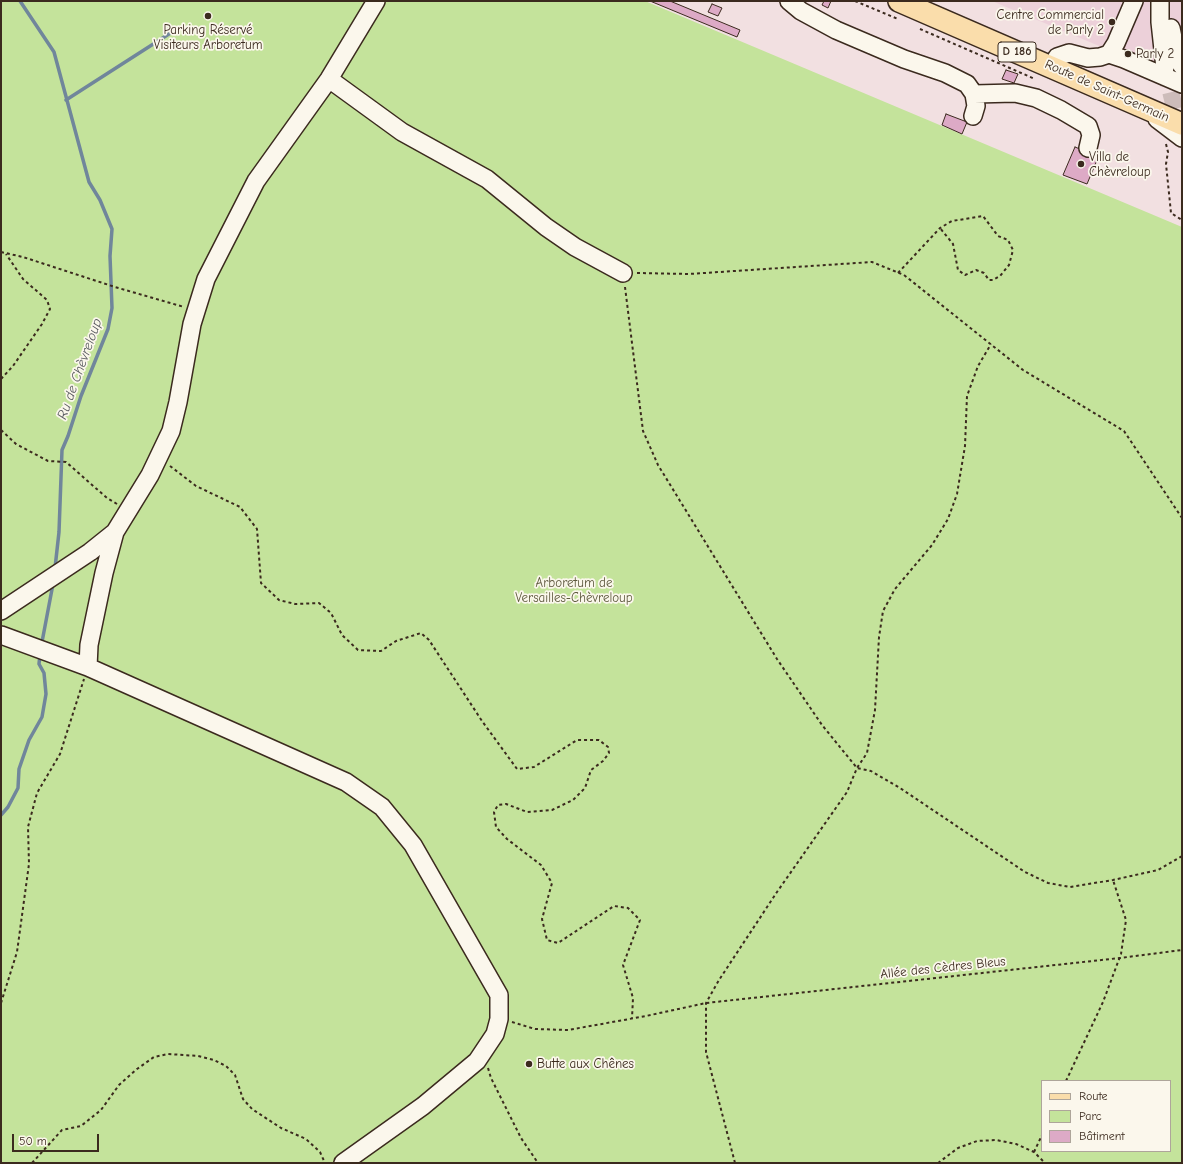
<!DOCTYPE html>
<meta charset="utf-8">
<style>
body{margin:0}
#map{position:relative;width:1183px;height:1164px;overflow:hidden;background:#f2e0e1;font-family:"Comic Neue",sans-serif}
canvas{display:block}
.frame{position:absolute;inset:0;border:2px solid #3b2a1e;pointer-events:none}
.legend{position:absolute;left:1041px;top:1080px;width:130px;height:72px;box-sizing:border-box;background:#fbf7ec;border:1px solid #aea59a;margin:0;padding:5px 7px;list-style:none;font-size:12px;color:#3b2a1e}
.legend li{display:flex;align-items:center;gap:8px;height:20px}
.legend b{width:20px;border:1px solid #aea59a}
.scale{position:absolute;left:12px;top:1134px;width:87px;height:18px;box-sizing:border-box;border:2px solid #3b2a1e;border-top:0;padding-left:5px;font-size:12px;line-height:14px;white-space:nowrap;color:#3b2a1e;-webkit-text-stroke:3px #fbf7ec;paint-order:stroke}
</style>
<div id="map">
<canvas width="1183" height="1164"></canvas>
<div class="frame"></div>
<ul class="legend">
<li><b style="height:5px;background:#faddab"></b>Route</li>
<li><b style="height:11px;background:#c4e39b"></b>Parc</li>
<li><b style="height:11px;background:#ddaac6"></b>Bâtiment</li>
</ul>
<div class="scale">50 m</div>
</div>
<script>
const context = document.querySelector('canvas').getContext('2d');
context.lineJoin = 'round';
function paint(path, color) { context.fillStyle = color; context.fill(path, 'evenodd'); }
const toPath = rows => new Path2D(rows.map(r => 'M' + r).join(''));
function trace(path, color, width, dash) { context.strokeStyle = color; context.lineWidth = width; context.lineCap = dash ? 'butt' : 'round'; context.setLineDash(dash || []); context.stroke(path); }
function write(font, color, halo, rows, align = 'center') {
  context.font = font + ' "Comic Neue",sans-serif'; context.lineWidth = 3.5; context.setLineDash([]); context.textBaseline = 'middle'; context.strokeStyle = halo; context.fillStyle = color; for (const [text, x, y, turn = 0] of rows) {
    context.save(); context.translate(x, y); context.rotate((+turn || 0) * Math.PI / 180); context.textAlign = isNaN(turn) ? turn : align; if (halo) context.strokeText(text, 0, 0); context.fillText(text, 0, 0); context.restore();
  }
}
const built = toPath([
 [992,1,1182,1,1182,80,1092,43]
]);
const green = toPath([
 [1,1,645,1,1182,227,1182,1163,1,1163],
 [1042,1081,1170,1081,1170,1151,1042,1151]
]);
const stream = toPath([
 [20,1,54,52,89,182,100,200,112,229,110,256,112,308,108,329,81,396,68,436,62,450,59,532,55,568],
 [66,100,172,32],
 [42,642,53,584],
 [1,815,8,807,18,788,19,769,29,740,42,717,46,694,44,673,39,664,40,654]
]);
const building = toPath([
 [650,1,670,1,740,30,737,37,650,1],
 [824,1,831,1,828,8,822,5,824,1],
 [712,4,722,8,718,16,708,12,712,4],
 [1006,70,1018,74,1014,83,1002,79,1006,70],
 [946,114,967,122,962,134,942,125,946,114],
 [1075,147,1092,154,1094,150,1100,153,1087,184,1063,175,1075,147]
]);
const minorTunnel = toPath([
 [1165,68,1180,131]
]);
const path = toPath([
 [855,1,898,19],
 [920,29,1035,79],
 [1166,144,1168,152,1166,164,1171,213,1182,220],
 [1,252,23,257,115,287,184,307],
 [637,273,689,274,872,262,904,275,1023,370,1124,431,1182,518],
 [898,273,940,228,952,221,983,216,998,236,1008,240,1013,250,1009,265,1000,276,993,280,989,280,984,273,976,270,965,275,958,270,953,244,940,228],
 [625,287,643,431,658,465,777,659,822,725,857,768,871,771,900,788,1025,872,1048,883,1070,887,1113,880,1158,870,1182,856],
 [1,379,13,366,42,324,50,309,47,300,23,279,6,254],
 [1,430,16,444,48,461,66,462,107,498,117,504],
 [170,466,196,486,240,507,257,529,261,583,279,600,295,604,319,603,331,613,342,635,358,650,381,651,396,641,421,633,429,640,482,721,517,769,534,767,577,740,599,740,608,747,609,753,603,761,591,770,585,788,573,800,552,810,527,812,506,804,498,805,494,812,496,827,507,839,541,865,552,883,542,919,547,940,558,943,614,906,628,908,640,920,623,965,633,998,632,1018],
 [1,1003,17,952,29,864,28,827,37,793,60,754,84,679],
 [512,1022,535,1029,568,1030,646,1016,706,1003,1120,958,1182,950],
 [488,1068,491,1078,521,1138,538,1163],
 [1066,1081,1103,1002,1121,954,1126,920,1113,880],
 [1034,1152,1042,1135],
 [32,1163,62,1130,81,1126,101,1110,119,1085,137,1069,154,1057,168,1054,198,1056,214,1060,226,1066,235,1075,243,1099,252,1109,281,1128,306,1139,320,1152,325,1163],
 [735,1163,706,1052,706,1003,719,980,777,892,847,792,857,768,867,753,875,710,879,637,883,611,895,589,932,545,948,519,957,494,965,446,967,396,978,366,991,344],
 [938,1163,958,1148,977,1141,996,1140,1016,1144,1034,1152,1045,1163]
]);
const minor = toPath([
 [789,1,801,11,836,30,904,59,945,73,967,84,974,94,976,106,973,116],
 [1160,1,1160,22,1165,68],
 [1171,28,1177,57,1182,66],
 [1109,54,1116,43,1134,1],
 [1057,57,1069,53,1088,58,1100,57,1109,54,1124,59,1182,84],
 [329,79,402,132,487,179,546,227,575,247,623,273],
 [974,94,1015,93,1036,98,1061,110,1088,126,1091,135,1088,148],
 [1157,119,1182,138],
 [1,611,90,552,115,532],
 [1,635,88,667,346,782,382,807,413,845,499,995,499,1019,495,1034,477,1061,423,1106,343,1163],
 [88,667,89,645,104,573,115,532,150,475,171,431,178,402,192,324,206,279,256,181,329,79,376,1]
]);
const major = toPath([
 [899,1,1182,124]
]);
const markers = [
 [208,16,4,"#3b2a1e"],
 [1112,22,4,"#3b2a1e"],
 [1128,54,4,"#3b2a1e"],
 [1081,164,4,"#3b2a1e"],
 [529,1064,4,"#3b2a1e"]
];
const shields = [
 [1017,52,38]
];
const shieldNames = [
 ["D 186",1017,52]
];
const poiNames = [
 ["Centre Commercial",1104,15,"right"],
 ["de Parly 2",1104,30,"right"],
 ["Parking Réservé",208,30,"center"],
 ["Visiteurs Arboretum",208,45,"center"],
 ["Parly 2",1136,54],
 ["Villa de",1089,157],
 ["Chèvreloup",1089,172],
 ["Butte aux Chênes",537,1064]
];
const streetNames = [
 ["Route de Saint-Germain",1107,91,24],
 ["Allée des Cèdres Bleus",943,968,-6]
];
const parkNames = [
 ["Arboretum de",574,583],
 ["Versailles-Chèvreloup",574,598]
];
const waterNames = [
 ["Ru de Chèvreloup",80,369,-70]
];
paint(built, '#ecd0d9');
paint(green, '#c4e39b');
trace(stream, '#70869b', 3.5);
paint(building, '#ddaac6');
trace(building, '#3b2a1e', 1);
trace(minorTunnel, '#cdbcba', 17, [17, 8]);
trace(minor, '#3b2a1e', 20);
trace(major, '#3b2a1e', 24);
trace(path, '#3b2a1e', 2, [3, 3]);
trace(minor, '#fbf7ec', 17);
trace(major, '#faddab', 21);
for (const [x, y, r, color] of markers) { const dot = new Path2D(); dot.arc(x, y, r, 0, 2 * Math.PI); context.fillStyle = color; context.fill(dot); trace(dot, '#fbf7ec', 1.5); }
for (const [x, y, w] of shields) { const box = new Path2D(); box.roundRect(x - w / 2, y - 10, w, 20, 3); context.fillStyle = '#fbf7ec'; context.fill(box); trace(box, '#3b2a1e', 1); }
write('bold 12px', '#3b2a1e', null, shieldNames);
write('13px', '#3b2a1e', '#fbf7ec', poiNames, 'left');
write('13px', '#3b2a1e', '#fbf7ec', streetNames);
write('13px', '#5d583d', '#fbf7ec', parkNames);
write('italic 14px', '#56585d', '#fbf7ec', waterNames);
</script>
